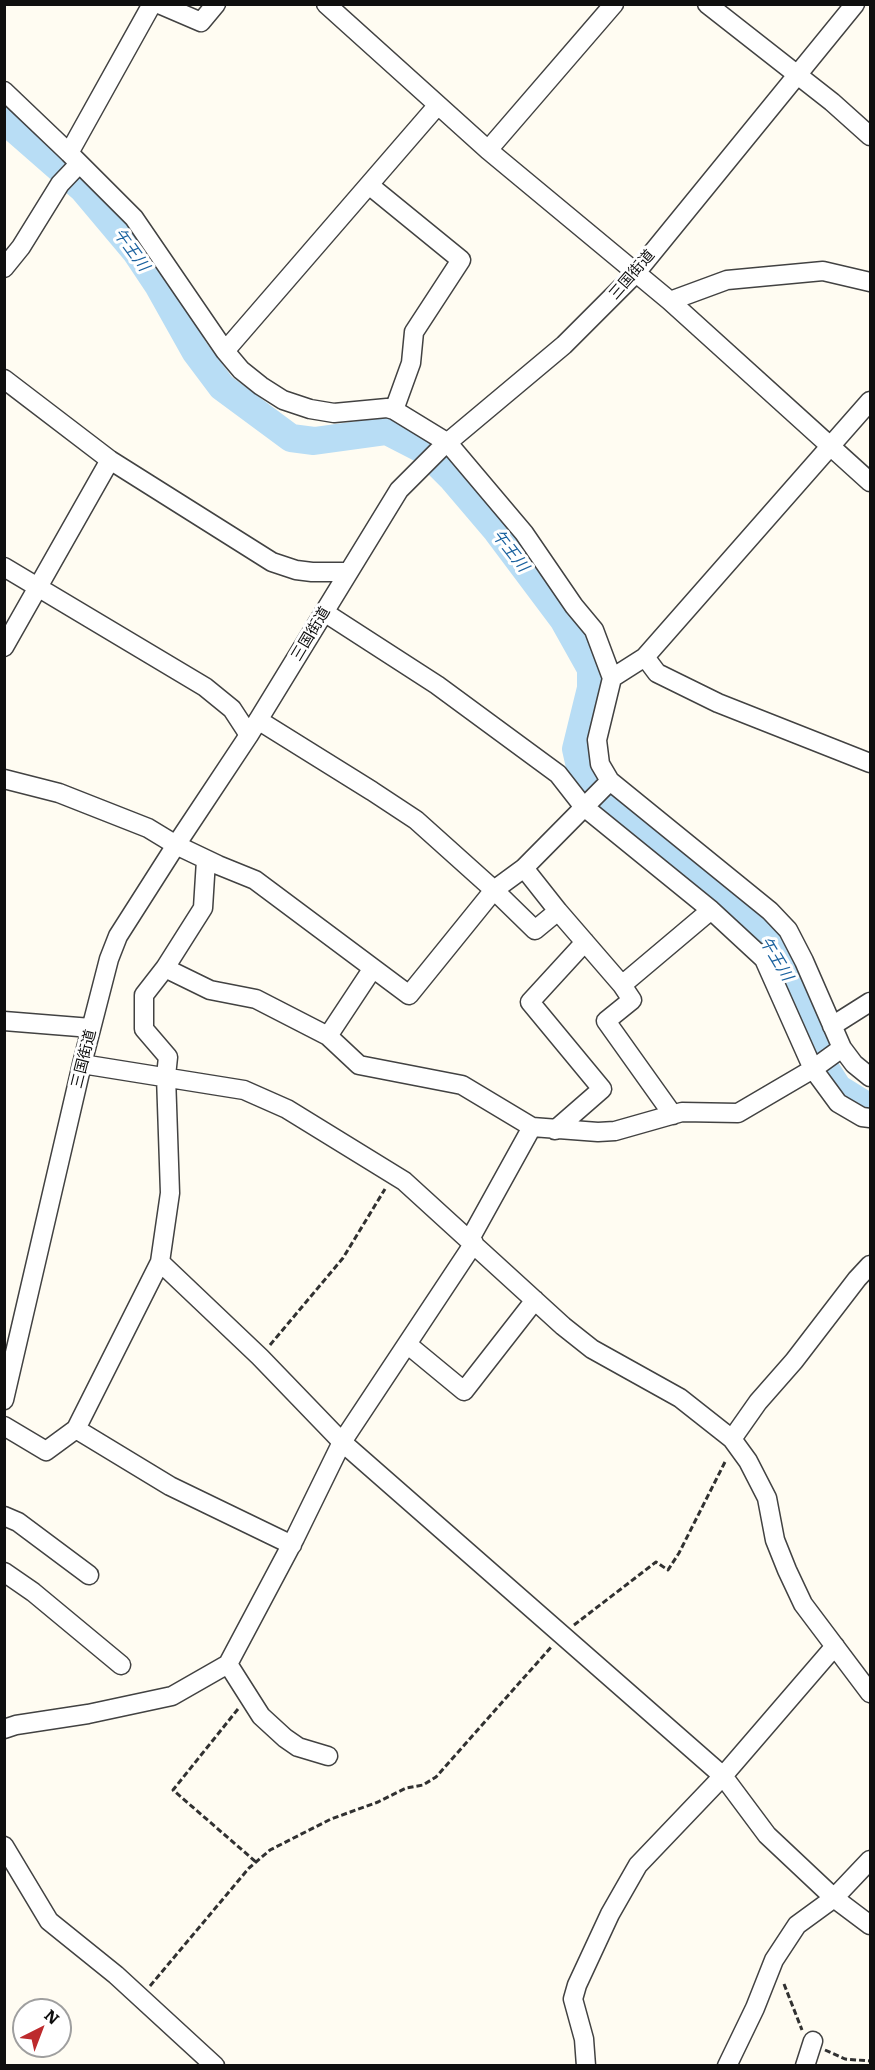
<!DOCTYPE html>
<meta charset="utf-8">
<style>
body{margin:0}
#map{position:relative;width:875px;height:2070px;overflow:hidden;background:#fffcf2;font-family:Literata,serif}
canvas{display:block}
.frame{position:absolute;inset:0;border:6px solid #0f0f0f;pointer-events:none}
.north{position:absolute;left:12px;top:1998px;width:60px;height:60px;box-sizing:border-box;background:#fff;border:2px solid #9f9f9f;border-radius:50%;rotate:42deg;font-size:16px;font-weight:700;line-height:24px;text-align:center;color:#0f0f0f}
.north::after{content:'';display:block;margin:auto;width:21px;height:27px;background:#bd2a2d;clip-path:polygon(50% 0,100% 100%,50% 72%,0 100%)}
</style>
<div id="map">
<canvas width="875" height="2070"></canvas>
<div class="frame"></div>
<div class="north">N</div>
</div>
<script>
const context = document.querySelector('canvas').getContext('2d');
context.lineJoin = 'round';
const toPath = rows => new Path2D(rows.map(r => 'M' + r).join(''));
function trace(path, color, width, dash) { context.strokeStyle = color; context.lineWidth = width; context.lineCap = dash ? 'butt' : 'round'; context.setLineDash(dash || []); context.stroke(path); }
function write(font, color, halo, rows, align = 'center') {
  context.font = font + ' Literata,"Noto Sans JP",serif'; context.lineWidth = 6; context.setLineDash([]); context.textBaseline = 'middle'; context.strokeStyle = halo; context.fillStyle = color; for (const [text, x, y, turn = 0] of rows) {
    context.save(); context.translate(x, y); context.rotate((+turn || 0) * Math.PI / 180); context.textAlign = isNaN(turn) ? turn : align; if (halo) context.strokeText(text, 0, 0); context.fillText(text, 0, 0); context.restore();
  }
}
const river = toPath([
 [4,120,83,189,136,252,158,285,195,351,222,387,291,438,314,441,387,431,424,450,451,477,497,531,563,619,591,669,591,688,576,749,583,780,613,814,766,938,792,985,822,1063,838,1088,870,1108]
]);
const path = toPath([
 [270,1345,343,1258,385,1189],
 [574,1625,656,1562,668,1570,679,1553,726,1460],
 [238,1709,173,1790,256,1862],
 [784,1984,802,2030],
 [150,1986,249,1868,270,1850,331,1819,378,1802,406,1788,423,1785,436,1777,552,1646],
 [825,2050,845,2059,870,2061]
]);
const minor = toPath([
 [159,4,201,22,216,4],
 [326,4,488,150,670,301,870,482],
 [707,4,832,102,870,136],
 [4,91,69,153,134,218,225,351,241,370,261,386,283,400,310,409,334,413,387,408,394,410,448,443,524,533,574,606,594,630,612,678,597,740,600,764,610,781,770,911,788,930,804,961,842,1048,854,1064,870,1077],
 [488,150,614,4],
 [69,153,152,4],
 [369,185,461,260,414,332,411,363,394,410],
 [4,268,21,247,60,184,79,164],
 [670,301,727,280,823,271,870,282],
 [225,351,437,106],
 [4,379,110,460,272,562,296,570,312,572,348,572],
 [870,401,645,657,657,673,718,703,870,763],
 [4,567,205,687,232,709,249,735],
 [324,612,437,685,558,774,583,806,711,910,764,959,813,1069,838,1103,862,1117,870,1118],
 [4,647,110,460],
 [612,678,645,657],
 [258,720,372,791,416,820,494,890,524,868,610,781],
 [4,779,59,793,148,828,176,845,218,865,255,880,409,995,494,890,535,930,558,911],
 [524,868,558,911,622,985,632,1000,606,1021,673,1115],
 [165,968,210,990,256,999,328,1036,359,1065,462,1085,532,1127],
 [622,985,711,910],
 [4,1021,91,1028],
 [832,1026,870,1002],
 [328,1036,373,968],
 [82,1064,244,1090,287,1109,404,1181,563,1326,592,1349,680,1398,732,1439,748,1461,767,1498,775,1540,787,1570,803,1604,870,1693],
 [555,1130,602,1089,530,1002,585,942],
 [470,1239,532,1127,598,1132,615,1131,682,1112,738,1113,813,1069,842,1048],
 [160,1262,260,1357,342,1442,723,1776,767,1835,834,1898,870,1925],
 [407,1344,464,1391,535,1300],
 [4,1400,82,1064,109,959,118,936,176,845,249,735,399,490,441,448,564,345,635,274,855,4],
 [4,1426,46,1451,76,1429,160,1262,170,1193,166,1076,168,1057,144,1029,144,995,165,968,203,908,206,860],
 [76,1429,170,1486,292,1545],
 [732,1439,758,1402,794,1361,857,1279,870,1265],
 [4,1516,18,1522,89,1575],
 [4,1572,33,1592,121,1665],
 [4,1729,16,1725,88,1714,172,1696,228,1664],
 [328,1756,298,1747,285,1738,261,1716,228,1664,295,1538,342,1442,474,1243],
 [4,1846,49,1921,116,1975,215,2066],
 [586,2066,584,2039,573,1999,577,1985,610,1914,638,1865,723,1776,835,1646],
 [727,2066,755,2008,774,1960,797,1925,834,1898,870,1860],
 [805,2066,813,2041]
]);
const streetNames = [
 ["三国街道",632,275,-49],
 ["三国街道",311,634,-59],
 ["三国街道",84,1059,-76]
];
const waterNames = [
 ["午王川",131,250,54],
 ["午王川",510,551,52],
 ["午王川",776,959,59]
];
trace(river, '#b8ddf5', 28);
trace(minor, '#424242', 21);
trace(path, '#313131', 3, [6, 3]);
trace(minor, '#fff', 18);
write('15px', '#0f0f0f', '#fff', streetNames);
write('italic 16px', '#1b629f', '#fff', waterNames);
</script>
